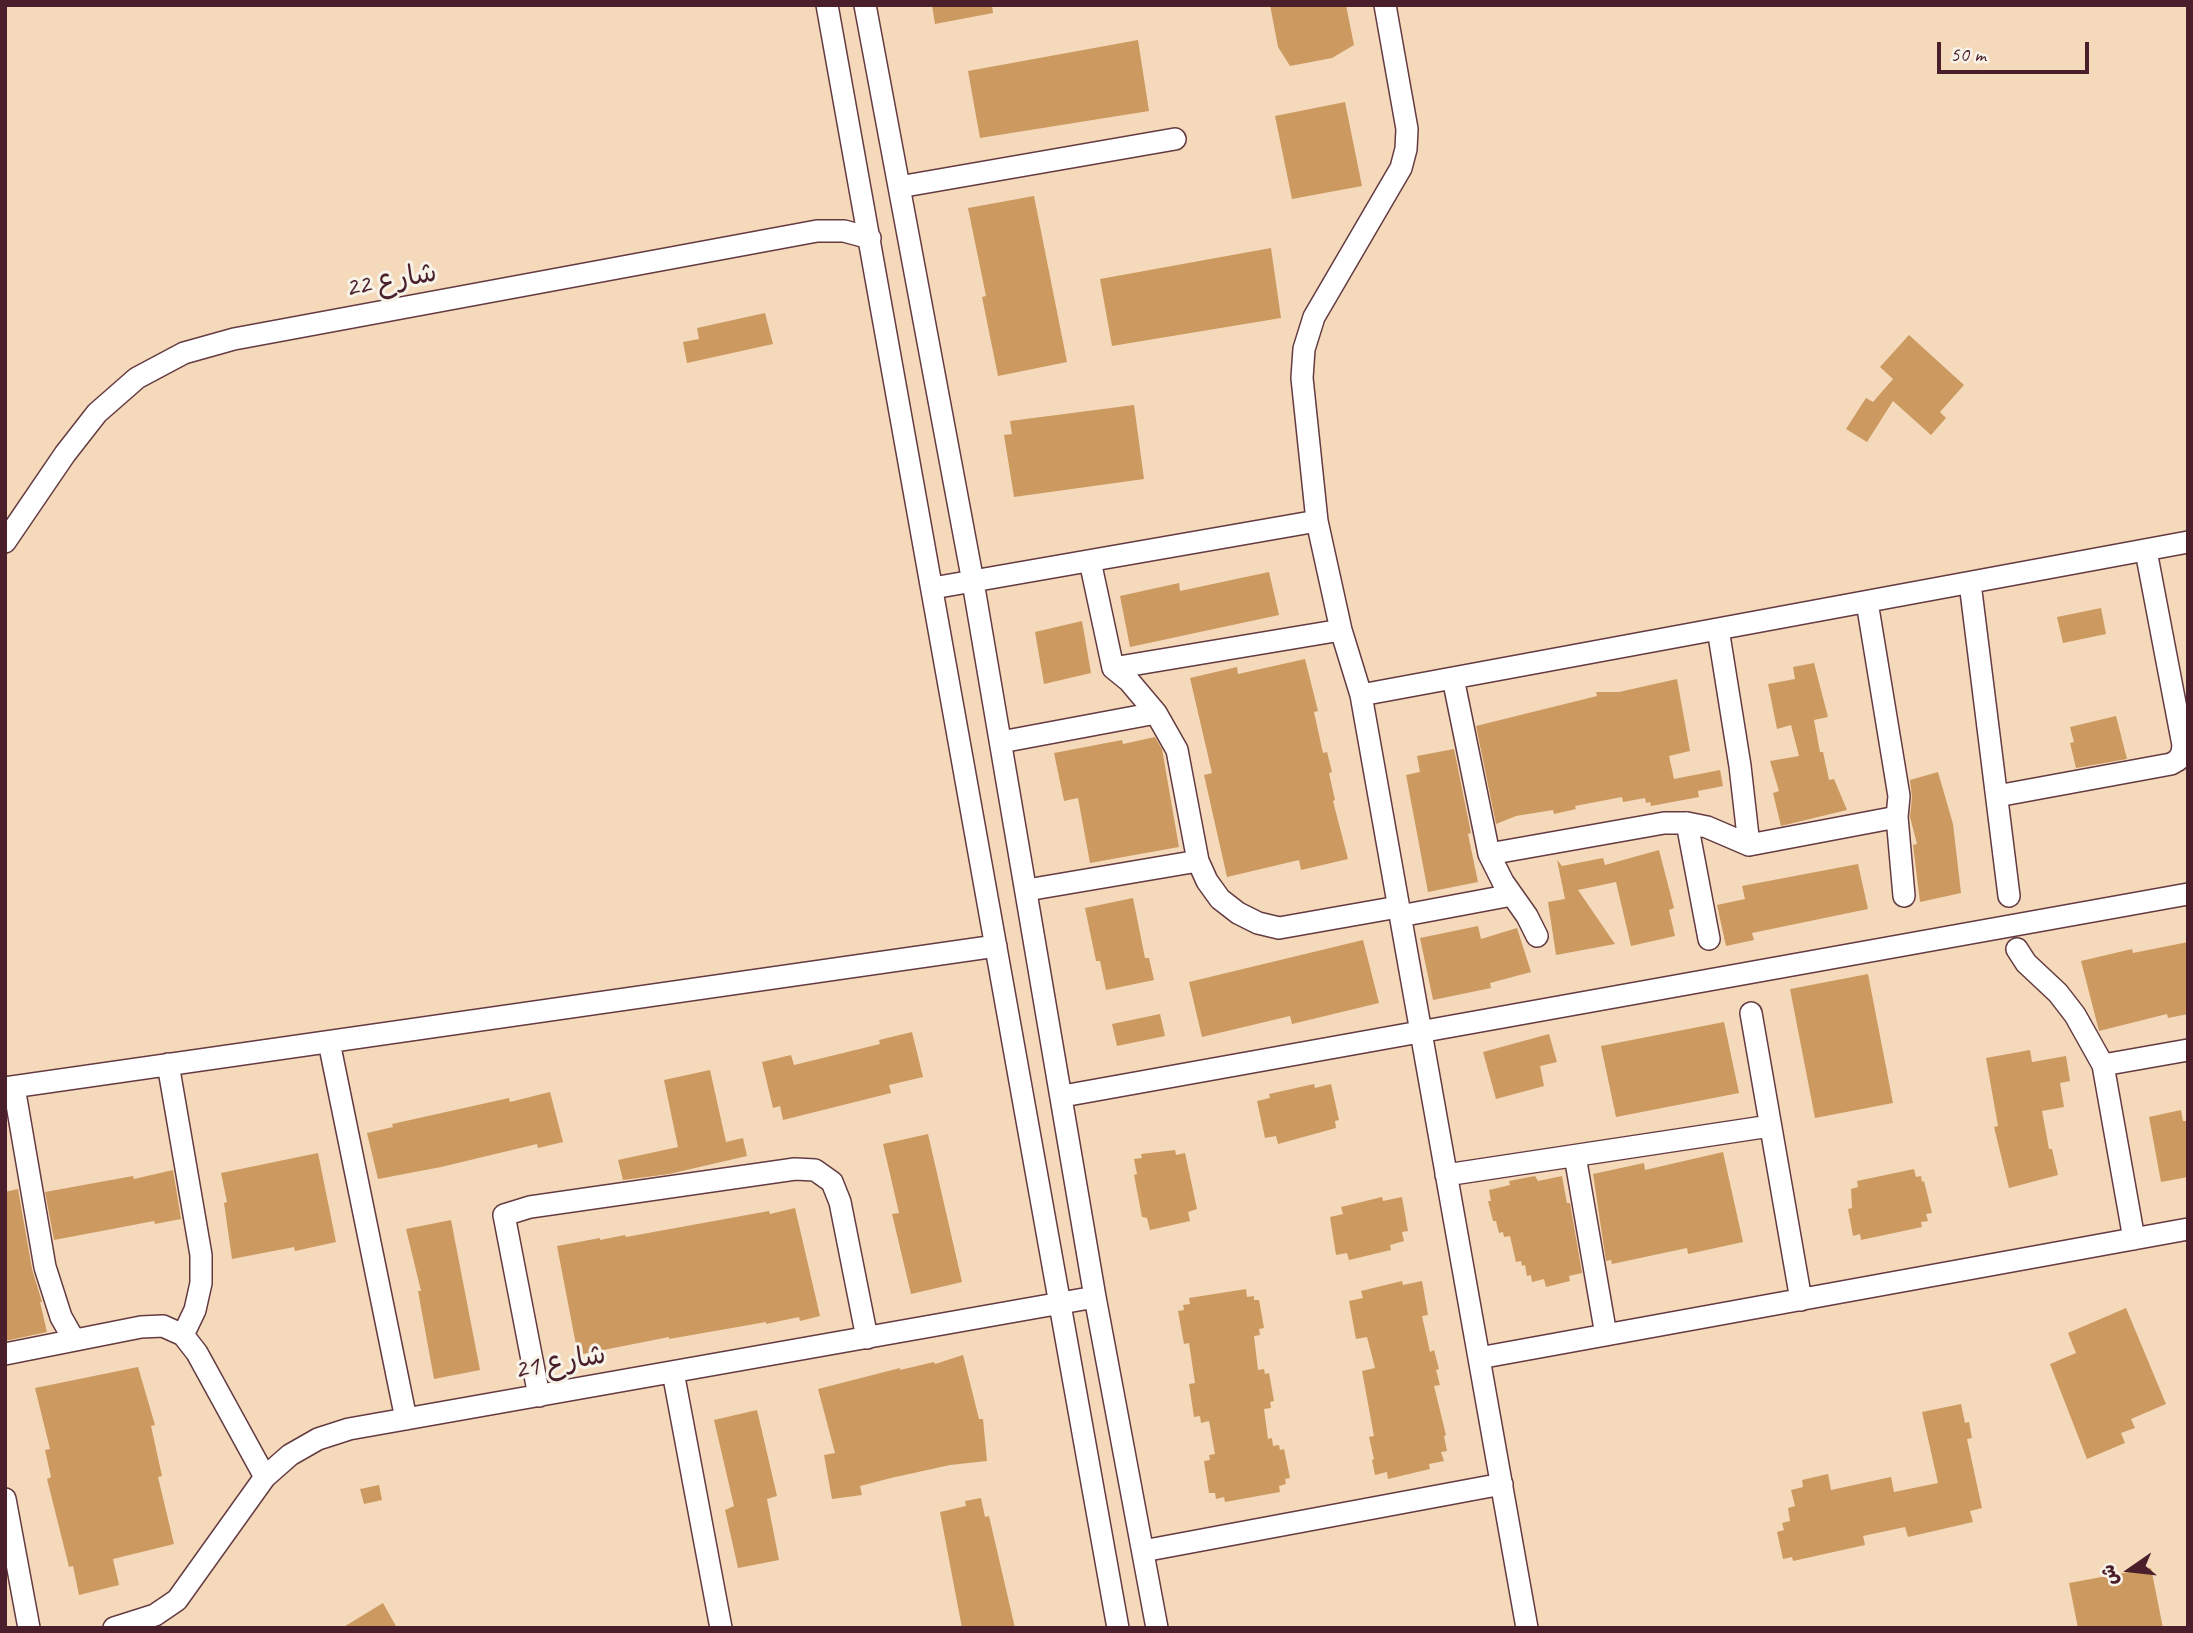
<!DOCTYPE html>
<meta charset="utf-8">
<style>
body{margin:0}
#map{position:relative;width:2193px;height:1633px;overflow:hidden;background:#f4d9bb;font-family:Caveat,"Playpen Sans Arabic",sans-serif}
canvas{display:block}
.frame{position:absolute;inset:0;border:7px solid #4a1f2b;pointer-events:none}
.north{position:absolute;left:2095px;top:1535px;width:70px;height:70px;-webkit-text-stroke:5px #f7f3e8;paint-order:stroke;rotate:256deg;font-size:19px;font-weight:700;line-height:28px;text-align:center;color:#4a1f2b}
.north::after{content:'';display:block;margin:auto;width:24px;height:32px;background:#4a1f2b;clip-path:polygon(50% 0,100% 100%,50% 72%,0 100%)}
.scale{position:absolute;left:1937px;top:42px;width:152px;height:32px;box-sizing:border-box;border:4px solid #4a1f2b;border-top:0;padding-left:9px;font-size:21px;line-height:24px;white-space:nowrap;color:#4a1f2b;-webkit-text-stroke:5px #f7f3e8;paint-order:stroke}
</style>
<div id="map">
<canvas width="2193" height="1633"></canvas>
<div class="frame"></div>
<div class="north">ش</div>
<div class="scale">50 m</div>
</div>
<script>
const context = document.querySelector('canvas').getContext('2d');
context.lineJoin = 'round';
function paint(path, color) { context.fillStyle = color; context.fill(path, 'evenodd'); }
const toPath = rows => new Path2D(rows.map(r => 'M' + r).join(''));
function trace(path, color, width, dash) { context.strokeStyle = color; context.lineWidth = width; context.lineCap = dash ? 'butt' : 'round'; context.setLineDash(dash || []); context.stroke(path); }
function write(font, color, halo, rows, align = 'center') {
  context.font = font + ' Caveat,"Playpen Sans Arabic",sans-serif'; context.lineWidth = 6; context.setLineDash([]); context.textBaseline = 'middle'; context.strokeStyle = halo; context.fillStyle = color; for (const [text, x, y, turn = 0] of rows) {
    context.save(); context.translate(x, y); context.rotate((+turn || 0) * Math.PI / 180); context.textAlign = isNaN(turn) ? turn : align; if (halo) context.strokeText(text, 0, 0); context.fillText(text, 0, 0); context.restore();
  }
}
const building = toPath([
 [932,5,992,5,993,13,935,24],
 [1270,5,1346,5,1354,45,1332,58,1290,66,1278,47],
 [1138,40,1149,111,980,138,968,71],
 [1345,102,1362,186,1292,199,1275,116],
 [1034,196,1067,362,998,376,982,297,986,296,968,208],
 [1271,248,1281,318,1112,346,1100,279],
 [765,313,773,344,687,363,683,342,699,339,697,328],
 [1909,335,1964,385,1940,412,1946,418,1931,435,1893,401,1867,442,1846,429,1866,398,1873,402,1893,379,1880,367],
 [1134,405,1144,479,1014,497,1004,435,1012,434,1010,421],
 [1269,572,1279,615,1130,647,1120,596,1179,583,1180,591],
 [2101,608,2106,634,2063,643,2057,617],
 [1082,621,1091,673,1044,684,1035,632],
 [1305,659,1318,711,1314,712,1323,753,1327,752,1332,772,1329,773,1335,800,1333,801,1348,859,1301,870,1299,860,1227,877,1204,775,1212,773,1190,678,1237,667,1238,674],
 [1814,663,1828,717,1814,720,1820,752,1823,752,1829,780,1834,779,1847,810,1781,826,1773,793,1779,791,1770,761,1799,756,1791,725,1777,729,1768,684,1795,679,1793,667],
 [1677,679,1690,751,1669,756,1674,779,1720,770,1723,786,1698,791,1699,797,1651,806,1650,802,1646,803,1645,798,1623,802,1622,797,1575,806,1576,809,1554,814,1553,810,1516,816,1496,824,1476,726,1597,696,1596,692,1619,692],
 [2116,716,2127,759,2076,768,2070,743,2074,742,2070,727],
 [1155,737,1162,749,1179,847,1090,863,1078,798,1064,801,1054,753,1122,740,1123,744],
 [1454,749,1471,833,1468,834,1478,882,1428,892,1406,775,1420,772,1417,756],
 [1938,772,1953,824,1961,893,1920,902,1913,845,1917,844,1910,817,1912,797,1910,780],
 [1659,850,1674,908,1669,910,1675,936,1631,946,1616,882,1578,890,1615,944,1556,955,1548,902,1565,899,1557,860,1562,866,1603,858,1605,865],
 [1858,864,1868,909,1752,933,1754,940,1726,946,1717,905,1745,899,1742,886],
 [1133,898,1145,958,1149,958,1154,980,1106,990,1100,961,1096,961,1085,908],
 [1478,926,1481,939,1517,928,1531,972,1490,983,1491,988,1433,1000,1420,938],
 [1363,940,1379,1003,1292,1024,1290,1016,1202,1037,1189,982],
 [2188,942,2188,1014,2168,1018,2167,1014,2099,1031,2081,961,2132,949,2133,953],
 [1868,974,1893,1103,1815,1118,1790,989],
 [1160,1014,1165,1036,1117,1046,1112,1024],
 [1724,1022,1739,1093,1616,1117,1601,1046],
 [912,1032,923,1077,889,1085,891,1093,783,1120,780,1106,773,1108,762,1062,791,1055,794,1065,880,1044,879,1040],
 [1549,1034,1557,1062,1540,1066,1544,1086,1496,1099,1483,1052],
 [2030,1050,2032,1062,2066,1056,2070,1081,2060,1083,2064,1107,2042,1111,2049,1149,2052,1149,2058,1175,2009,1188,1994,1127,1998,1126,1986,1058],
 [710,1070,726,1142,743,1138,747,1156,669,1174,623,1180,618,1160,678,1147,664,1080],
 [1314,1084,1315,1088,1331,1084,1339,1120,1335,1121,1336,1128,1278,1144,1276,1136,1265,1138,1257,1101,1270,1098,1269,1094],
 [550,1092,563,1142,538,1148,537,1144,441,1167,378,1179,367,1133,393,1127,392,1124,509,1098,510,1102],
 [2181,1110,2183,1121,2188,1121,2188,1177,2161,1182,2149,1117],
 [928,1134,962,1282,911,1294,892,1214,899,1213,883,1144],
 [1175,1150,1176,1155,1185,1153,1197,1209,1188,1212,1190,1221,1150,1230,1147,1218,1142,1217,1134,1175,1137,1174,1134,1159,1142,1158,1141,1154],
 [1723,1152,1743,1242,1688,1254,1687,1248,1612,1264,1611,1260,1606,1261,1593,1174,1644,1163,1645,1170],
 [318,1153,336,1242,295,1251,294,1247,232,1259,224,1203,227,1202,221,1173],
 [1914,1169,1916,1177,1921,1176,1922,1182,1924,1181,1932,1213,1926,1214,1928,1221,1921,1222,1922,1227,1861,1240,1860,1234,1853,1236,1848,1209,1852,1208,1851,1189,1858,1187,1857,1181],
 [173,1170,181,1219,155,1224,154,1221,54,1240,45,1192,133,1176,134,1179],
 [1535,1176,1538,1181,1562,1176,1567,1203,1570,1203,1582,1273,1569,1276,1570,1281,1546,1287,1544,1279,1532,1282,1531,1275,1527,1276,1525,1265,1522,1266,1521,1261,1516,1262,1510,1236,1504,1237,1503,1232,1499,1233,1496,1221,1493,1221,1488,1201,1491,1201,1489,1190,1510,1185,1509,1181],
 [18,1189,32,1269,42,1302,40,1302,47,1332,5,1341,5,1192],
 [1382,1197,1383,1201,1402,1197,1408,1231,1402,1232,1404,1241,1390,1245,1391,1250,1349,1260,1347,1253,1336,1255,1330,1217,1343,1214,1341,1207],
 [795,1208,820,1316,800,1321,799,1317,766,1324,766,1322,669,1339,669,1337,578,1355,557,1246,600,1238,600,1240,625,1235,626,1237,769,1211,770,1214],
 [451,1220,480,1370,434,1379,418,1291,421,1291,406,1229],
 [1402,1281,1403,1285,1422,1281,1428,1315,1422,1316,1430,1352,1434,1350,1439,1369,1436,1370,1440,1385,1434,1386,1445,1431,1446,1435,1444,1436,1447,1451,1441,1452,1444,1461,1429,1464,1430,1469,1388,1479,1387,1472,1375,1475,1372,1460,1374,1459,1369,1437,1374,1436,1362,1371,1375,1368,1367,1337,1356,1339,1349,1301,1363,1298,1361,1291],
 [1246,1289,1247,1297,1254,1296,1254,1300,1259,1300,1264,1328,1259,1329,1260,1335,1254,1336,1258,1370,1264,1369,1265,1374,1269,1373,1274,1401,1270,1402,1271,1408,1264,1409,1268,1439,1272,1438,1273,1446,1279,1445,1280,1450,1284,1449,1290,1478,1285,1479,1286,1484,1279,1486,1280,1492,1225,1502,1224,1497,1216,1499,1215,1493,1209,1493,1204,1461,1210,1460,1209,1455,1215,1454,1209,1421,1201,1423,1200,1416,1194,1417,1189,1384,1195,1383,1189,1343,1184,1344,1178,1311,1184,1310,1183,1305,1190,1304,1189,1298],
 [2126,1308,2166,1404,2131,1419,2135,1428,2121,1433,2125,1443,2087,1459,2050,1364,2076,1353,2068,1333],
 [963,1355,979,1419,983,1419,987,1461,950,1465,891,1478,860,1486,862,1495,832,1499,824,1455,835,1453,818,1389,900,1368,900,1370,934,1362,935,1364],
 [138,1367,155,1425,151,1426,162,1476,158,1477,174,1544,113,1559,119,1585,79,1595,73,1566,69,1567,47,1479,51,1477,45,1450,50,1449,35,1388],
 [1961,1404,1965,1423,1969,1422,1972,1438,1967,1439,1982,1508,1970,1511,1973,1522,1908,1537,1905,1527,1863,1536,1865,1545,1793,1561,1792,1557,1783,1559,1777,1532,1784,1530,1782,1523,1790,1521,1788,1508,1795,1506,1791,1490,1803,1487,1802,1480,1828,1474,1831,1490,1891,1477,1894,1492,1938,1483,1922,1412],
 [757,1410,777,1496,767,1499,779,1560,738,1568,725,1510,734,1506,714,1420],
 [379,1485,382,1500,364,1504,360,1489],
 [981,1498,985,1517,989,1516,1015,1628,962,1628,940,1512,966,1506,965,1501],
 [2151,1568,2163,1628,2078,1628,2069,1583],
 [383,1603,397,1628,342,1628]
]);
const minor = toPath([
 [827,5,1118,1628],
 [865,5,973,582,1095,1297,1157,1628],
 [1385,5,1407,129,1406,149,1401,168,1314,317,1304,349,1302,378,1317,521,1341,630,1361,695,1527,1628],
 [899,187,1175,139],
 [5,542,65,454,97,413,137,378,184,353,234,339,817,231,844,231,870,238],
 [1090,561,1113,668,1129,681,1156,713,1177,750,1198,861,1207,881,1220,899,1238,913,1258,923,1279,928,1398,907],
 [1970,583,2009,896],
 [933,588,1317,521],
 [1867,602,1899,796,1897,817,1904,896],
 [1718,629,1740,766,1749,845],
 [1113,668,1341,630],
 [1453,678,1489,854,1503,882,1527,916,1537,936],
 [1361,695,2188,542],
 [1001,742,1156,713],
 [1997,796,2171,764,2178,760,2182,753,2183,745,2146,551],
 [1687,823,1709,939],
 [1489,854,1664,823,1687,823,1707,827,1749,845,1897,817],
 [1027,890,1198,861],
 [1400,916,1512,895],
 [2017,949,2026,963,2058,993,2075,1015,2103,1065,2134,1239],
 [1751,1013,1801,1300],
 [329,1042,406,1419],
 [168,1064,201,1255,201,1283,195,1310,183,1335],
 [2103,1065,2188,1050],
 [14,1087,45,1267,61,1317,74,1340],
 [5,1088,996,946],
 [1063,1096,2188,894],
 [1575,1156,1606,1335],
 [1446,1175,1770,1126],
 [5,1354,141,1327,163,1326,183,1335,197,1353,265,1477],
 [1479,1358,2188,1229],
 [673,1372,721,1628],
 [539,1396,504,1215,530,1207,795,1169,815,1170,832,1182,840,1202,867,1338],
 [5,1499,29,1628],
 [1143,1551,1502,1484],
 [114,1628,155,1615,177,1600,265,1477,290,1455,318,1439,349,1429,1095,1297]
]);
const streetNames = [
 ["شارع 22",391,281,-10],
 ["شارع 21",560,1363,-10]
];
paint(building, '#cc9a60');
trace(minor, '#643b41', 24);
trace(minor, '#fff', 21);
write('28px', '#4a1f2b', '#f7f3e8', streetNames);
</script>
